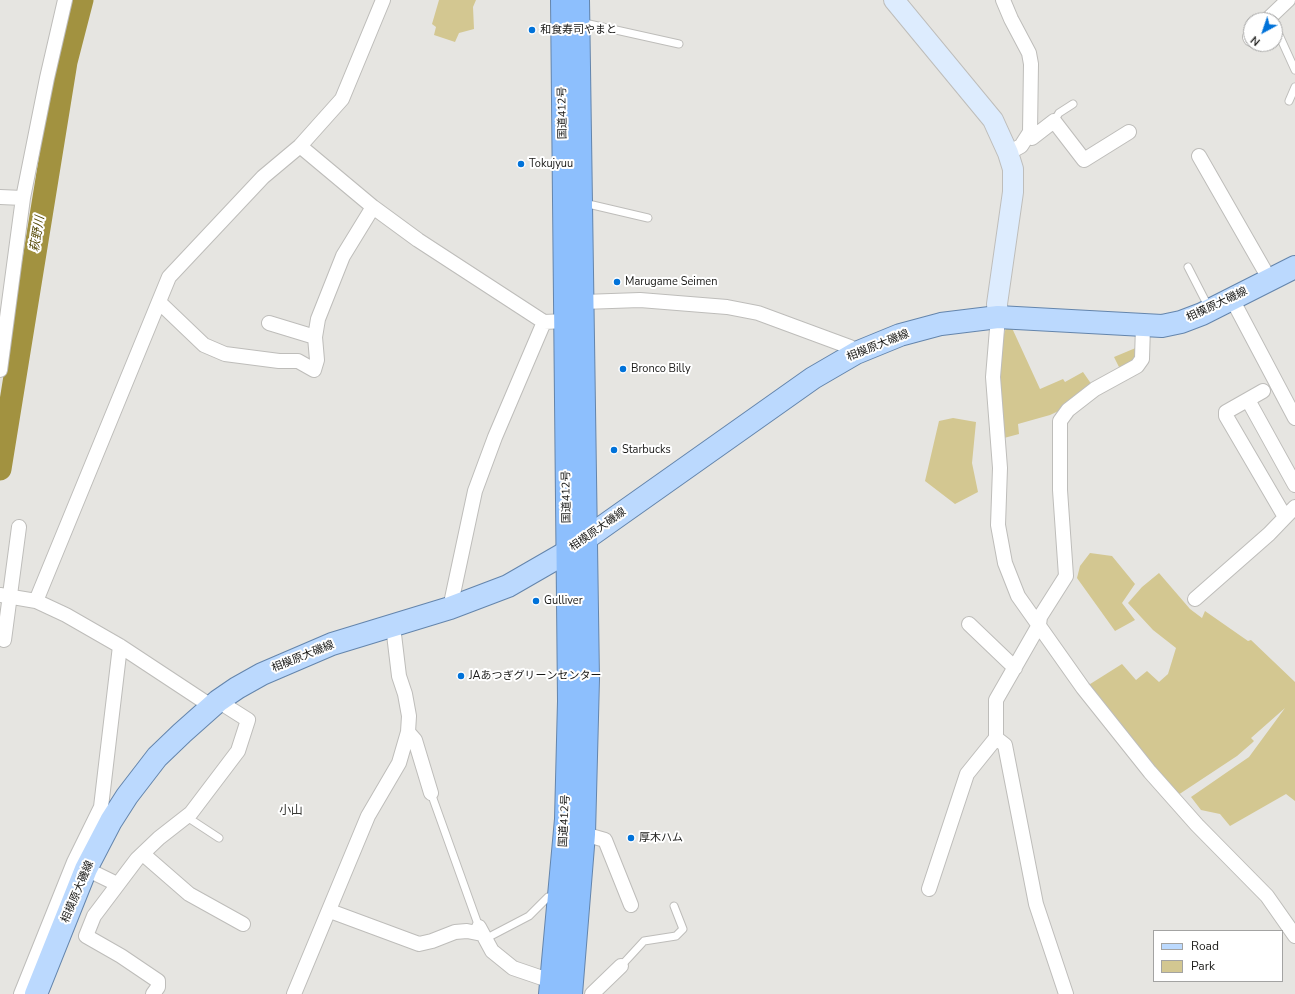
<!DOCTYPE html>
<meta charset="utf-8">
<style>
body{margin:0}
#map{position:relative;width:1295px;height:994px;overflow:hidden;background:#e6e5e1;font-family:"Nunito Sans",sans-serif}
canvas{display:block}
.legend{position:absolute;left:1153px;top:930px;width:130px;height:52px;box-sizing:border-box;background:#fff;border:1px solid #a3a3a2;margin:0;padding:5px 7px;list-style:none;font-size:12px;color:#191917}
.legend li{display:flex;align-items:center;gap:8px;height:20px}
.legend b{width:20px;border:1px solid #a3a3a2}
.north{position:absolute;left:1243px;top:12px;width:40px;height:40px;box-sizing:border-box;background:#fff;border:1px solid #a3a3a2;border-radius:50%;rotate:220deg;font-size:11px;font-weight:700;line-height:16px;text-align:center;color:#191917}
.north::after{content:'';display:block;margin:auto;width:14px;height:18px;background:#0072d9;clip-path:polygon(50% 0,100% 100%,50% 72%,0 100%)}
</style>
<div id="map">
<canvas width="1295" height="994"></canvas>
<ul class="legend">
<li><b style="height:5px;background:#bbd9fe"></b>Road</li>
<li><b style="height:11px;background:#d3c791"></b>Park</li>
</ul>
<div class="north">N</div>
</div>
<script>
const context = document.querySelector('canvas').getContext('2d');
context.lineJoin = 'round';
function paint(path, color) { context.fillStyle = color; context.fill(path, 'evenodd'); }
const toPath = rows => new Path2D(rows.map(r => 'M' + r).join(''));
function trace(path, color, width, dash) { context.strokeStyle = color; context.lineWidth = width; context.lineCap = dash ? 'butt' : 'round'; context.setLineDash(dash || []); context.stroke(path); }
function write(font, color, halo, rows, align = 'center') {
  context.font = font + ' "Nunito Sans","Noto Sans JP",sans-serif'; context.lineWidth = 4; context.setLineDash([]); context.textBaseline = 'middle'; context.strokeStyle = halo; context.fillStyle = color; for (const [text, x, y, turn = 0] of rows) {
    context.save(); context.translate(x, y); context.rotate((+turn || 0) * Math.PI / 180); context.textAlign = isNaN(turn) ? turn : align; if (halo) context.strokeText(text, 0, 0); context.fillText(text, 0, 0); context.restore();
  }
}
const green = toPath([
 [439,0,476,0,473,7,474,29,459,33,455,42,434,35,436,27,432,24],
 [1006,328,1012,328,1040,389,1063,379,1065,382,1083,372,1092,385,1065,408,1050,415,1018,424,1019,434,1004,438,999,390,1001,343],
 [1138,347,1138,358,1121,371,1114,357],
 [953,418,976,422,972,463,978,492,955,504,925,481,939,421],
 [1090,553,1112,556,1135,584,1122,603,1135,620,1115,631,1077,578,1080,566],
 [1159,573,1190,609,1202,618,1205,611,1248,641,1251,640,1295,682,1295,801,1286,794,1230,826,1220,814,1201,810,1191,797,1249,757,1285,708,1251,738,1254,741,1252,743,1237,756,1178,795,1087,686,1122,664,1136,680,1147,671,1159,682,1168,674,1176,648,1153,630,1128,603,1142,587]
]);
const river = toPath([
 [0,469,66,62,82,0]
]);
const lane = toPath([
 [580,22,679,44],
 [1275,26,1295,70],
 [1289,101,1295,87],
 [1054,121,1059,113,1073,104],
 [584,203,648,218],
 [1188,267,1209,308],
 [431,793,479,927],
 [187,817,219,838],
 [485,939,529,916,548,897,555,898],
 [621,966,644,941,676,936,683,929,674,906]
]);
const street = toPath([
 [1003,0,1011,19,1029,53,1031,64,1030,132,1021,146,1008,153],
 [1267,20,1288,0],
 [1251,35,1250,37,1251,39],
 [1028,137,1032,138,1054,121,1084,160,1129,132],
 [300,146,373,207,418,240,544,322],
 [1199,156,1270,280],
 [0,197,23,198],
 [1232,299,1295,418],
 [159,302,204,345,225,354,279,361,298,361,314,370,317,360,315,337,318,319,343,256,373,207],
 [583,302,640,300,727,307,758,313,850,347,856,353],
 [998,317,993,377,1000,468,998,525,1005,563,1018,596,1083,688,1150,772,1197,825,1267,896,1295,936],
 [269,323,315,337],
 [0,370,23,198,47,78,65,0],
 [1263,391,1226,412,1226,416,1285,517],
 [1248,400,1295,485],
 [0,595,36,601,66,615,120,646,211,706],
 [1195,599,1269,534,1295,507],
 [36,601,169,277,263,177,300,146,342,99,383,0],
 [450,608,475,491,495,437,544,322,565,321],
 [969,624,1015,668],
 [393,626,399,676,405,694,409,716,408,732,415,740,431,793],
 [4,640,19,527],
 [996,738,1005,745,1036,904,1066,994],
 [584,834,605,840,631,905],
 [143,854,189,894,243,924],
 [80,866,117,884],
 [929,889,967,774,996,738,996,700,1039,625,1040,617,1066,576,1060,490,1060,421,1068,410,1095,389,1137,366,1142,359,1143,326],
 [330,911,419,944,432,941,455,932,467,931,482,934],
 [479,927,492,951,513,968,557,983],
 [21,994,74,862,101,807,120,646],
 [153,994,158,987,158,981,121,956,86,936,94,916,137,859,159,838,191,813,238,751,248,720,218,701],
 [294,994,368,816,399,763,408,732],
 [592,994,621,966]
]);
const secondary = toPath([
 [894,0,993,120,1008,153,1013,169,1013,192,997,304,998,317]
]);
const primary = toPath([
 [36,994,86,869,111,821,127,796,157,757,182,733,218,701,237,688,262,674,332,644,450,608,508,586,567,552,813,378,856,353,900,335,941,324,998,317,1162,326,1181,322,1202,314,1295,267]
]);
const highway = toPath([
 [550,994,566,819,569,701,562,0],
 [571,994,584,834,588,679,578,0]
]);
const markers = [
 [532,30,4,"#0072d9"],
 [521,164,4,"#0072d9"],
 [617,282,4,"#0072d9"],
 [623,369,4,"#0072d9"],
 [614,450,4,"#0072d9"],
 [536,601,4,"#0072d9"],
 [461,676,4,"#0072d9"],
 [631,838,4,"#0072d9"]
];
const poiNames = [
 ["和食寿司やまと",540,30],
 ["Tokujyuu",529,164],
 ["Marugame Seimen",625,282],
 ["Bronco Billy",631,369],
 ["Starbucks",622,450],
 ["Gulliver",544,601],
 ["JAあつぎグリーンセンター",469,676],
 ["厚木ハム",639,838]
];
const streetNames = [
 ["国道412号",563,113,-91],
 ["相模原大磯線",1217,305,-25],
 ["相模原大磯線",878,346,-22],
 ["国道412号",567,497,-91],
 ["相模原大磯線",598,530,-35],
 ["相模原大磯線",303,657,-22],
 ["国道412号",565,821,-87],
 ["相模原大磯線",78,892,-67]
];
const waterNames = [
 ["萩野川",38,234,-81]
];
const neighbourhoodNames = [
 ["小山",291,811]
];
paint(green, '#d3c791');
trace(river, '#a29240', 23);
trace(lane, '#bebdba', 9);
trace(street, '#bebdba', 16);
trace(secondary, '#bebdba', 22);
trace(primary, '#6485ac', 24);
trace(highway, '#6485ac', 24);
trace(lane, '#fff', 7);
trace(street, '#fff', 14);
trace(secondary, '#ddecfe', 20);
trace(primary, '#bbd9fe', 22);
trace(highway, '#8dbffd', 22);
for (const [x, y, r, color] of markers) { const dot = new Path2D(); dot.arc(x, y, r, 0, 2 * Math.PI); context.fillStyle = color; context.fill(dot); trace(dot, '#fff', 1.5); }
write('11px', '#191917', '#fff', poiNames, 'left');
write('11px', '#191917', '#fff', streetNames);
write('italic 12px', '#534703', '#fff', waterNames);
write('12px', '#383835', '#fff', neighbourhoodNames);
</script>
